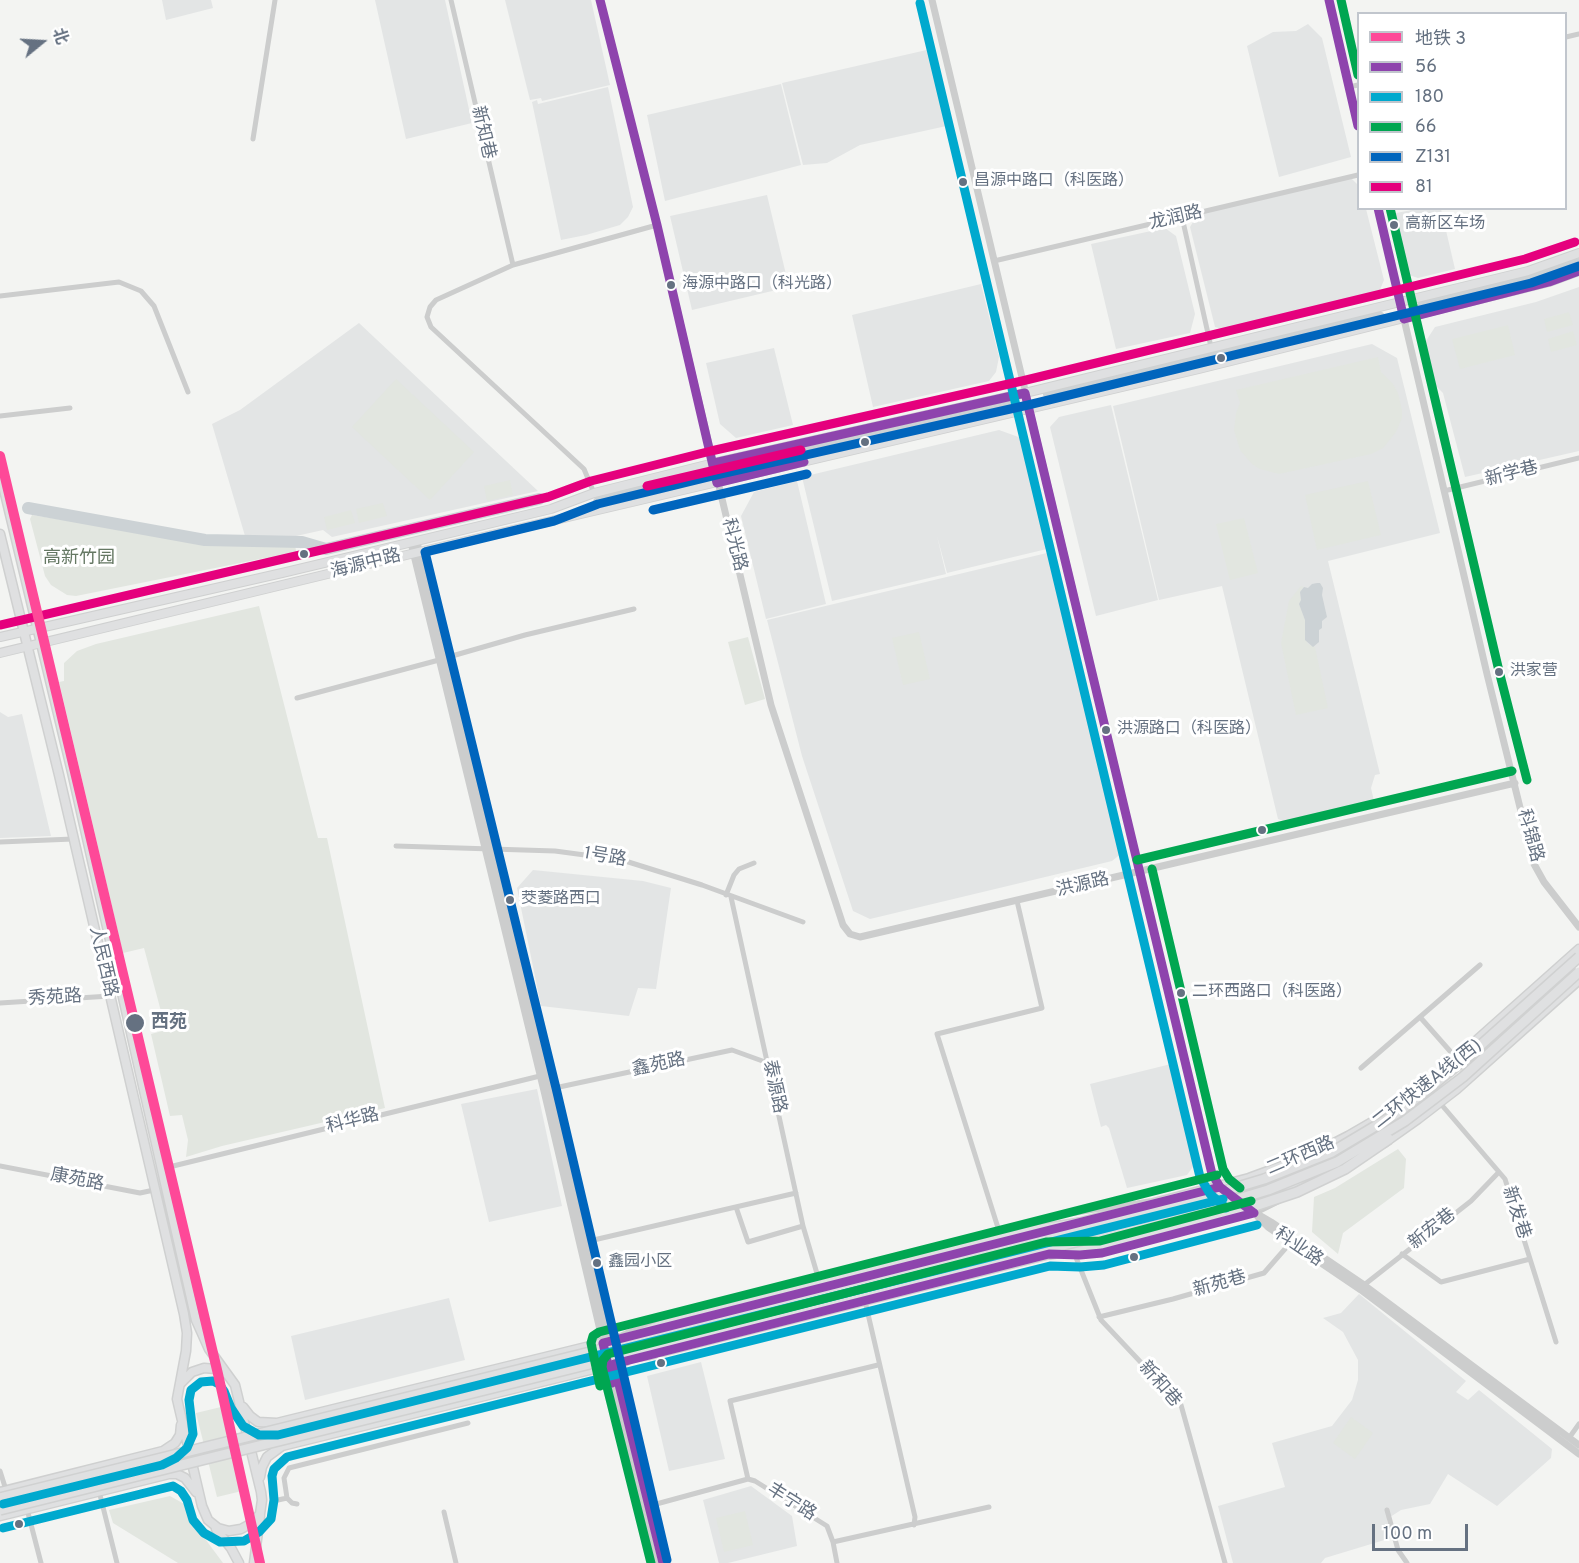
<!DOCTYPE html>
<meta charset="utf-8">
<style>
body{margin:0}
#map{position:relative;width:1579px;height:1563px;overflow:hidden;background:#f3f4f2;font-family:Overpass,"Noto Sans SC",sans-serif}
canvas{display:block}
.legend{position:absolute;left:1357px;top:12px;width:210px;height:198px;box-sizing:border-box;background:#fff;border:2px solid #c1c6cd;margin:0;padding:8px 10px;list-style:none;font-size:18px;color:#657181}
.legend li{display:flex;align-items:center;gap:12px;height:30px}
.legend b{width:30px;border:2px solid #c1c6cd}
.north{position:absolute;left:12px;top:12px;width:60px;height:60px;-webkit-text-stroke:4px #fff;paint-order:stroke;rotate:72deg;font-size:16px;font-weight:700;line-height:24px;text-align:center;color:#657181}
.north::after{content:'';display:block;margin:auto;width:21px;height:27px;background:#657181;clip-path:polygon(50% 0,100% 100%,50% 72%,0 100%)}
.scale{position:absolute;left:1372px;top:1524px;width:96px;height:27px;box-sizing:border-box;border:3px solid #657181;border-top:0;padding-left:8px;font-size:18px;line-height:21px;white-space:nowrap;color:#657181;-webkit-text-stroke:4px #fff;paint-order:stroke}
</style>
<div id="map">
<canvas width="1579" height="1563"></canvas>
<ul class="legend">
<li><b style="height:8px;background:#fe4998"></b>地铁 3</li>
<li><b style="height:8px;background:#8e44ad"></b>56</li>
<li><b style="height:8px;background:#00a9ce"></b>180</li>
<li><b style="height:8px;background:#00a651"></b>66</li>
<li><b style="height:8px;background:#0065bd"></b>Z131</li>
<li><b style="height:8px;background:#e5007d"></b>81</li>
</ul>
<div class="north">北</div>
<div class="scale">100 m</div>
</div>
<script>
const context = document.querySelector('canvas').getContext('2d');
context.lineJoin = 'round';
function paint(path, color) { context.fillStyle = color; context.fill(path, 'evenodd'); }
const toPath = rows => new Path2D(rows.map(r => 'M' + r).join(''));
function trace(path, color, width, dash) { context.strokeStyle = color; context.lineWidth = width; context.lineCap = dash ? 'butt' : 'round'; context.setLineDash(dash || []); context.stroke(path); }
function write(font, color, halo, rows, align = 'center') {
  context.font = font + ' Overpass,"Noto Sans SC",sans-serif'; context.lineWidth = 6; context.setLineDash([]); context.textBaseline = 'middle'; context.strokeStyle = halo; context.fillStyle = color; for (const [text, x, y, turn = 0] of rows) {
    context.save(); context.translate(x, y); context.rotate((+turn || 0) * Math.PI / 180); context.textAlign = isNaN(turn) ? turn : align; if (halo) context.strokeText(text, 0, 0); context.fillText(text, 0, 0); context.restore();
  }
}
const built = toPath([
 [162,0,211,0,213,8,166,20],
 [375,0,445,0,472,123,406,139],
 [505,0,591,0,610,85,542,101,541,98,530,100],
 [1308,24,1322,38,1351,157,1279,177,1247,46,1273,32,1296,31],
 [931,49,951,125,860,145,827,163,803,165,782,83],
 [781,84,801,165,665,201,647,115],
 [608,87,633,207,628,217,620,225,586,235,561,240,532,102,537,100,538,104],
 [1350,177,1358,185,1358,208,1366,209,1384,280,1379,292,1225,330,1215,327,1190,227,1199,212],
 [767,195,789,287,692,310,670,216],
 [1417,209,1441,209,1455,269,1418,278,1406,274,1391,214],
 [1165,228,1176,236,1195,314,1190,333,1116,349,1091,244],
 [981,284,999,357,996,372,989,381,873,407,852,315],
 [1579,287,1579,451,1465,477,1443,393,1434,384,1424,344,1435,327,1536,302],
 [359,323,538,491,332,537,323,530,296,536,245,536,212,424,240,410],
 [1372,344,1397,358,1440,533,1328,561,1380,774,1375,775,1371,788,1374,801,1286,822,1278,819,1222,586,1159,600,1113,406],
 [774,348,793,425,736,438,720,424,706,363],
 [1111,405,1158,600,1096,616,1050,427,1059,417],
 [999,430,1024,439,1051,548,947,573,937,536,946,574,832,601,802,477],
 [797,481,826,604,766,619,741,516,754,492],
 [1051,552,1122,853,1112,861,870,919,853,911,802,756,767,620],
 [0,712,8,717,22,714,51,836,0,838],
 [533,870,643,881,671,888,656,989,638,988,629,1016,541,1006,517,888],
 [1171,1064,1195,1164,1187,1175,1127,1188,1109,1128,1106,1125,1101,1127,1090,1084],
 [537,1089,562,1206,489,1222,461,1104],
 [1359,1294,1466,1381,1456,1392,1468,1400,1479,1390,1552,1449,1551,1458,1497,1506,1448,1474,1430,1504,1401,1510,1387,1519,1391,1538,1325,1558,1321,1563,1233,1563,1218,1506,1285,1487,1272,1443,1332,1426,1352,1400,1358,1380,1358,1360,1343,1332,1323,1318,1341,1313],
 [449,1298,465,1360,305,1400,291,1336],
 [701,1362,725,1459,669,1471,647,1376],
 [751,1486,792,1516,797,1546,728,1563,719,1563,703,1500]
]);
const green = toPath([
 [1569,312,1573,325,1547,332,1544,319],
 [1508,325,1515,355,1460,369,1452,339],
 [1573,331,1577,345,1551,352,1548,339],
 [1378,357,1381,372,1393,384,1398,393,1402,410,1402,418,1396,432,1383,448,1371,454,1279,474,1260,469,1252,464,1240,450,1234,430,1236,413,1240,403,1236,390],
 [396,379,474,452,430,500,352,427],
 [510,480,513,495,487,501,484,486],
 [1368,481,1381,535,1317,550,1305,495],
 [383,503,387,516,359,523,356,509],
 [351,510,355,523,327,530,324,517],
 [32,515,209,543,295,544,297,558,268,565,265,558,76,596,67,595,51,585,45,576,30,519],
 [1244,518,1258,573,1230,580,1216,524],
 [1301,586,1304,587,1300,592,1301,601,1299,604,1305,620,1305,638,1308,644,1315,647,1328,708,1296,715,1281,643,1289,601],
 [259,606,318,838,327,838,385,1108,222,1146,186,1157,188,1140,182,1115,170,1116,151,1034,166,1030,144,948,123,953,59,682,64,681,64,663,77,651,96,644],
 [919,632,930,679,903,685,892,638],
 [748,637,765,699,745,705,728,642],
 [1398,1149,1406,1159,1404,1188,1343,1233,1338,1254,1312,1232,1314,1197,1335,1188],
 [221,1407,242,1491,217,1497,196,1413],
 [1351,1417,1373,1433,1355,1459,1333,1443],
 [170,1496,186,1505,189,1518,194,1528,206,1540,223,1563,178,1563,113,1523,109,1510],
 [745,1511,753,1545,724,1552,716,1518]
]);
const water = toPath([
 [1317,583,1320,583,1323,588,1322,595,1327,617,1322,621,1322,628,1319,630,1319,642,1313,647,1305,640,1305,620,1299,604,1301,600,1300,592,1304,587,1308,588,1312,584]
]);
const river = toPath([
 [1423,306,1525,282,1579,264],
 [1049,394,1379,317],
 [740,467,1007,404],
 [599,502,696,478],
 [28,508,205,540,302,542,326,549,539,499]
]);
const minor = toPath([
 [451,0,513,265],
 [1566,37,1579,34],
 [1349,87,1358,85],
 [253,139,275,0],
 [1182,217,1211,347],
 [994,261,1358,175],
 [0,296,119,282,141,291,154,306,188,392],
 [0,416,70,408],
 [1444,491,1579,458],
 [594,493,584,469,431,327,427,317,430,307,436,300,513,265,657,225],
 [445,658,525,635,634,609],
 [297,698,439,660],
 [0,842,73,839],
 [396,846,555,851,622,860,702,885,803,922],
 [726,895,734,875,739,869,754,863],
 [731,897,803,1226,818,1277],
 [0,1003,110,996],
 [1420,1017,1457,1059],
 [1361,1068,1480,965],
 [550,1089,732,1050,768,1063],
 [1440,1103,1505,1179,1556,1342],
 [0,1166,140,1193,154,1190],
 [161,1169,544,1075],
 [736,1207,748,1242,803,1226],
 [999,1231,937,1034,1042,1008,1017,901],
 [585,1242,796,1193],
 [1402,1254,1441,1282,1530,1259],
 [1072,1255,1102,1253,1195,1229,1260,1211,1280,1201],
 [1075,1255,1101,1320,1181,1405,1225,1563],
 [1364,1285,1471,1201,1499,1172],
 [865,1301,915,1517,914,1525],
 [1099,1317,1173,1299,1264,1273,1291,1242],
 [619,1336,652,1321,678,1312,1064,1215,1149,1201],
 [1569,1438,1579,1424],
 [0,1471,6,1490],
 [748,1479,730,1401,878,1365],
 [99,1491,117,1563],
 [278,1500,287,1498],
 [297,1504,292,1503,287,1498,284,1478,289,1468,468,1423],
 [649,1506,748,1479,755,1481,827,1526,833,1542,837,1563],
 [27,1509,41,1563],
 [1387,1510,1398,1550,1407,1563],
 [444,1512,456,1563],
 [833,1542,989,1507]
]);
const tertiary = toPath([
 [600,0,657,225,771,705,843,925,850,934,860,937,1515,783],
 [932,0,1212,1174,1220,1187,1238,1202],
 [1329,0,1358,126],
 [1378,208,1487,674,1534,864,1544,882,1579,927],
 [417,542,663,1563],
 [411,543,544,1091,604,1347],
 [1247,1208,1271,1222,1364,1285,1579,1445],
 [1258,1217,1268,1227,1361,1290,1579,1454],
 [607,1361,655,1563]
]);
const secondary = toPath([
 [0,637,282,573,551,509,594,493,714,463,1025,393,1528,271,1579,253],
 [0,653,419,552,1199,369,1549,282,1579,271]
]);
const primary = toPath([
 [0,473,72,772,196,1320,209,1349,235,1385,261,1492,262,1500,260,1514,252,1523,241,1529,229,1531,218,1528,208,1520,202,1506,177,1399,186,1351,187,1333,184,1314,59,775,0,534],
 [1384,1143,1418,1119,1457,1089,1579,980],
 [1074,1224,1249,1178,1309,1156,1348,1136,1386,1114,1433,1079,1579,949],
 [1084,1245,1242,1205,1325,1174],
 [663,1328,1035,1234],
 [621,1359,649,1355,1054,1253],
 [181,1383,192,1372,204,1368,216,1369,225,1373],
 [243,1407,250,1416,258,1422,277,1423,643,1333],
 [260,1477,262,1467,267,1457,282,1446,626,1361],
 [0,1492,163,1451,175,1443,180,1435,181,1425],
 [0,1516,169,1474,177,1474,185,1478,196,1492],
 [216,1529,231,1548,239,1563],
 [254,1563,260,1516]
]);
const trunk = toPath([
 [1049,1254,1106,1246],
 [643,1333,679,1318,986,1241]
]);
const trunkBridge = toPath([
 [986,1241,1030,1231,1080,1223],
 [1106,1246,1228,1215,1297,1192,1345,1169,1389,1139],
 [0,1498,582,1354,1188,1202,1264,1179,1332,1152,1399,1112,1464,1060,1579,957],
 [0,1510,590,1364,1191,1213,1268,1190,1337,1162,1405,1121,1463,1077,1579,972]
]);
const bus1 = toPath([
 [600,0,657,225,717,483,804,462],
 [1329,0,1358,126],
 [1378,208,1404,319,1549,282,1579,271],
 [714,463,1025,393,1212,1174,1220,1187,1254,1213],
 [612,1383,603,1343,1220,1187],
 [663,1563,614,1364,1049,1254,1080,1255,1102,1253,1254,1213]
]);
const bus2 = toPath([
 [920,3,1200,1177,1210,1194,1226,1208],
 [3,1504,162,1465,176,1458,187,1448,193,1434,189,1400,191,1390,201,1382,213,1381,219,1384,224,1391,231,1408,243,1426,259,1435,278,1435,1223,1199],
 [3,1528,173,1486,181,1491,187,1500,193,1520,204,1533,220,1542,244,1541,259,1532,271,1519,274,1500,272,1476,274,1469,287,1457,1050,1266,1080,1267,1104,1265,1257,1225]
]);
const bus3 = toPath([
 [1341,0,1358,75],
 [1390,208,1499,671,1527,780],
 [1137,860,1512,771],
 [1152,869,1223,1169,1229,1179,1240,1188],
 [600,1386,591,1343,593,1336,599,1332,1217,1175],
 [651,1563,602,1367,603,1360,608,1354,1046,1242,1100,1241,1251,1201]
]);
const bus4 = toPath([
 [653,510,807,474],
 [667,1560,556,1088,425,552,554,521,598,504,717,475,1028,405,1531,283,1579,266]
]);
const bus5 = toPath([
 [647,486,801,450],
 [0,625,548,497,591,481,711,451,1022,381,1525,259,1575,242]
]);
const metro1 = toPath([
 [0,456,218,1374,260,1563]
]);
const markers = [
 [963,182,5,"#657181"],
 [1394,225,5,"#657181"],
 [671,285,5,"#657181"],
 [1221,358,5,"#657181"],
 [865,442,5,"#657181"],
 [304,554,5,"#657181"],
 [1499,672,5,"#657181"],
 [1106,730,5,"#657181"],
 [1262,830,5,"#657181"],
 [510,900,5,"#657181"],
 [1181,993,5,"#657181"],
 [135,1023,10,"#657181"],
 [1134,1257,5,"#657181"],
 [597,1263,5,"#657181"],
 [661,1363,5,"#657181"],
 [19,1524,5,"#657181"]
];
const busNames = [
 ["昌源中路口（科医路）",974,182],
 ["高新区车场",1405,225],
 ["海源中路口（科光路）",682,285],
 ["洪家营",1510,672],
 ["洪源路口（科医路）",1117,730],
 ["茭菱路西口",521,900],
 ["二环西路口（科医路）",1192,993],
 ["鑫园小区",608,1263]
];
const streetNames = [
 ["新知巷",482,133,77],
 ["龙润路",1176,219,-13],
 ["新学巷",1512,475,-14],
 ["科光路",733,545,76],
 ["海源中路",366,565,-14],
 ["科锦路",1529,836,75],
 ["1号路",605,858,10],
 ["洪源路",1083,886,-13],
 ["人民西路",102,962,77],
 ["秀苑路",55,999,-3],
 ["鑫苑路",659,1066,-12],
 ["二环快速A线(西)",1428,1085,-38],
 ["泰源路",773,1087,78],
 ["科华路",353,1122,-14],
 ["二环西路",1301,1157,-23],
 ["康苑路",77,1181,11],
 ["新发巷",1515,1213,72],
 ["新宏巷",1433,1230,-38],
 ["科业路",1298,1248,34],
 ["新苑巷",1220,1285,-16],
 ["新和巷",1159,1385,49],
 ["丰宁路",791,1503,32]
];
const parkNames = [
 ["高新竹园",79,559]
];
const stopNames = [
 ["西苑",151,1023]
];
paint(built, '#e3e5e5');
paint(green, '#e2e6e0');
paint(water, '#ccd2d5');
trace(river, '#ccd2d5', 12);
trace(secondary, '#cfd0d0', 10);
trace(primary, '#cfd0d0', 11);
trace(trunk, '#d0d1d1', 12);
trace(minor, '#cccdcd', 5);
trace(tertiary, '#cccdcd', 7);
trace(secondary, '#dfe0e1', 8);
trace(primary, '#dfe0e1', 8);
trace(trunk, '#dfe0e1', 9);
trace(trunkBridge, '#d0d1d1', 12, []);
trace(trunkBridge, '#dfe0e1', 9);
trace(bus1, '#8e44ad', 9);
trace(bus2, '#00a9ce', 9);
trace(bus3, '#00a651', 9);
trace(bus4, '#0065bd', 9);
trace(bus5, '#e5007d', 9);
trace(metro1, '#fe4998', 10);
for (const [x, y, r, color] of markers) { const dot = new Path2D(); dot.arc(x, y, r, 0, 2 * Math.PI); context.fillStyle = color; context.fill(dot); trace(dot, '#fff', 2); }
write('16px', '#657181', '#fff', busNames, 'left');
write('18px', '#657181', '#fff', streetNames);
write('18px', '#657863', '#fff', parkNames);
write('bold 18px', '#657181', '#fff', stopNames, 'left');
</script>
